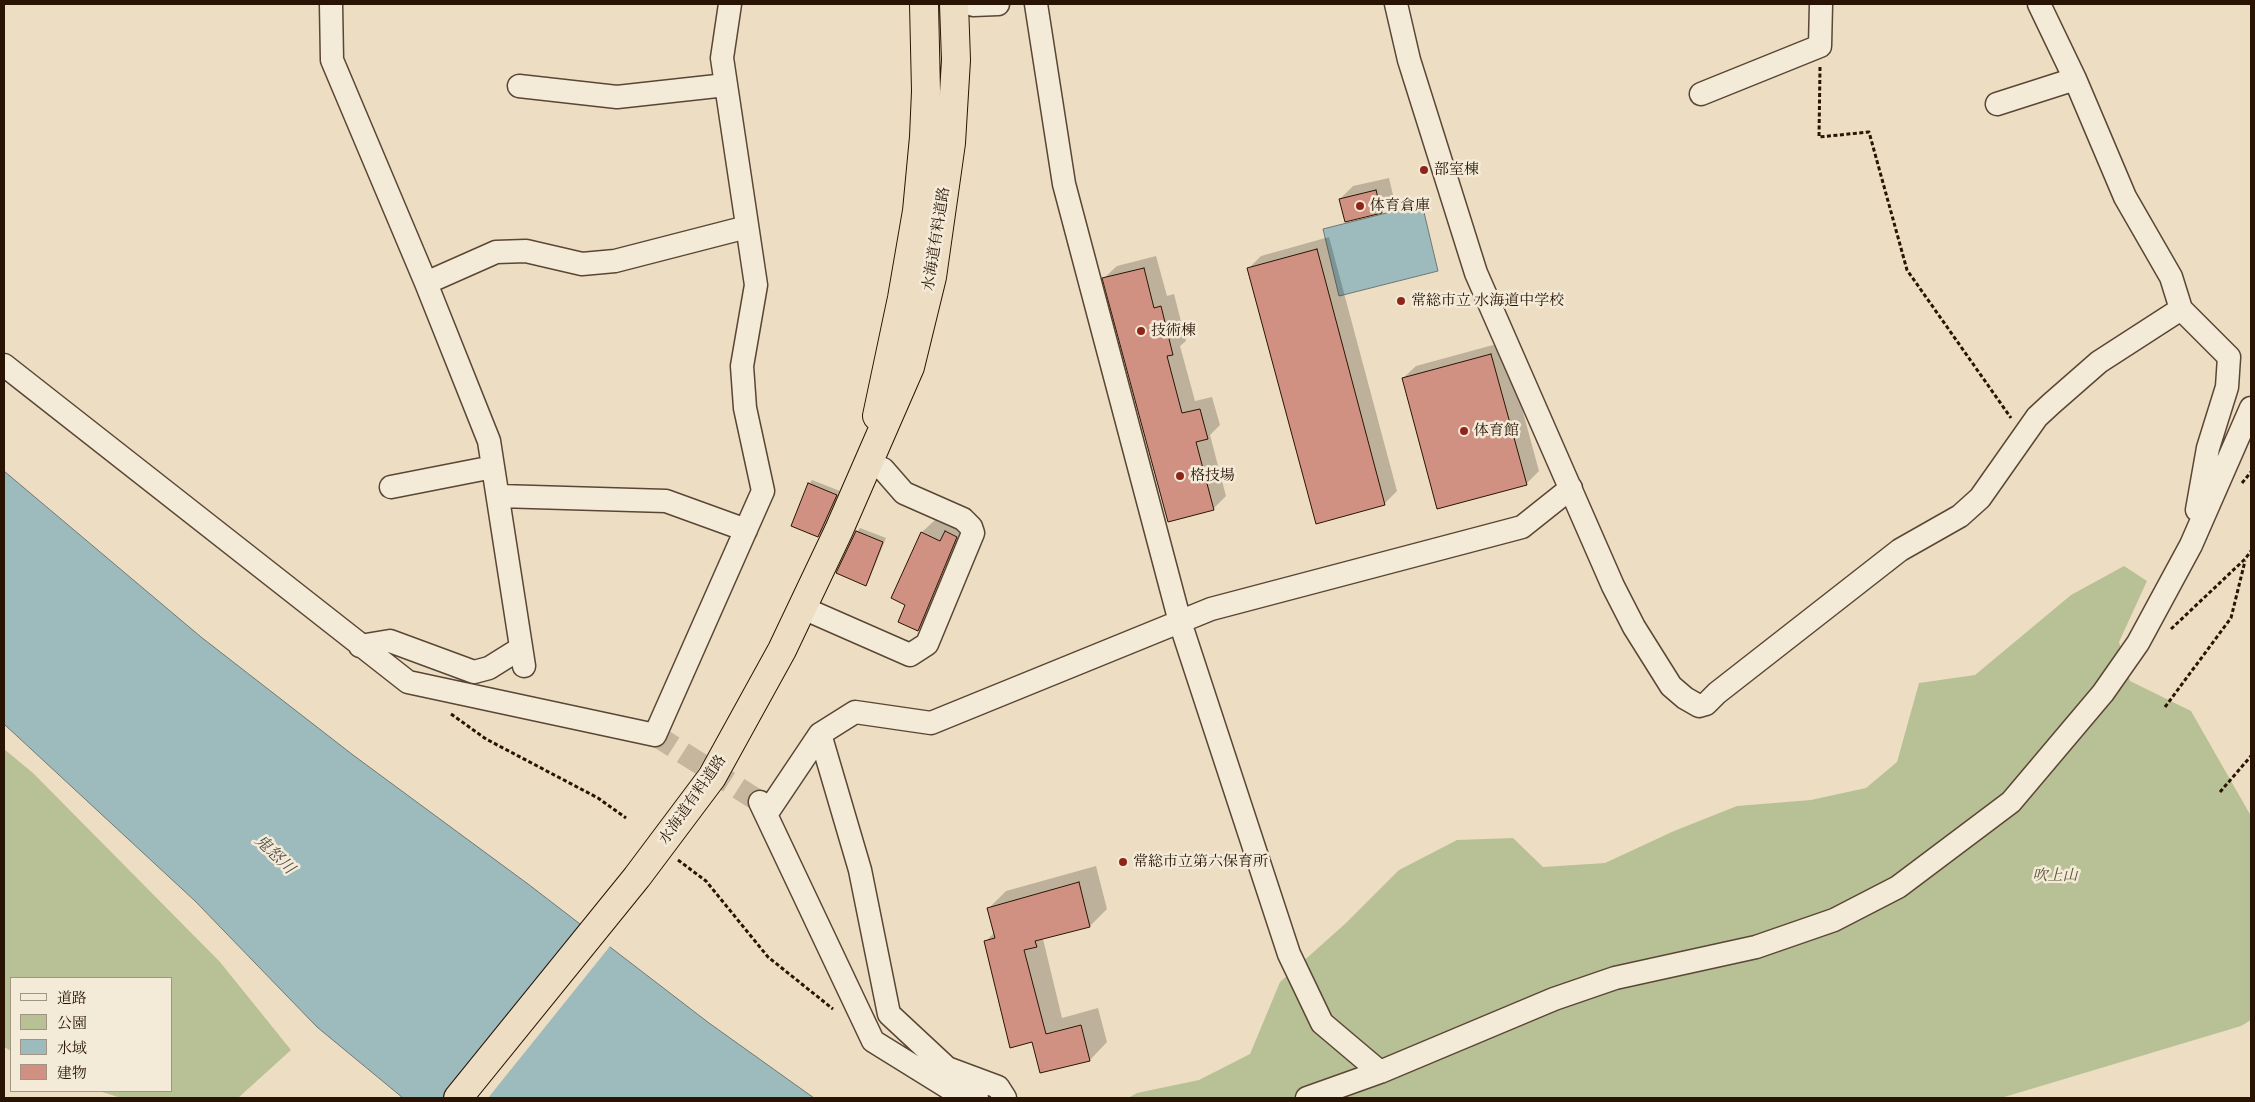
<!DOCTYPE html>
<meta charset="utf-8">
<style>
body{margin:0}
#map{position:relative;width:2255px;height:1102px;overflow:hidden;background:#eddec3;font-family:"IM FELL Great Primer","Noto Serif JP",serif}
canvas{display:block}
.frame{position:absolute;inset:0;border:5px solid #291404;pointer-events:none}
.legend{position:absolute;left:10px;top:977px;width:162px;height:115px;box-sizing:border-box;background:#f3ead8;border:1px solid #a29483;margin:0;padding:6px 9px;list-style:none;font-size:15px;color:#291404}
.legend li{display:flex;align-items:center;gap:10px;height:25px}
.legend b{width:25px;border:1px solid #a29483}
</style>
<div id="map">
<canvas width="2255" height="1102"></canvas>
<div class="frame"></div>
<ul class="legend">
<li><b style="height:6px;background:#f3ead8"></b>道路</li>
<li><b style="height:14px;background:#b7c195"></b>公園</li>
<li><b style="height:14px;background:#9dbabd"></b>水域</li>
<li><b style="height:14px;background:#d19182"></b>建物</li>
</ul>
</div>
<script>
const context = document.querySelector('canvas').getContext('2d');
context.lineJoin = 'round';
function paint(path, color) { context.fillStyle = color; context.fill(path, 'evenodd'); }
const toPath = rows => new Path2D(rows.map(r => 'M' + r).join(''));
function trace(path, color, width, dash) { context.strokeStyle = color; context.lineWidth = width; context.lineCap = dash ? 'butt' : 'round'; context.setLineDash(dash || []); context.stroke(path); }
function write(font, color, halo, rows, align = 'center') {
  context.font = font + ' "IM FELL Great Primer","Noto Serif JP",serif'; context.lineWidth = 5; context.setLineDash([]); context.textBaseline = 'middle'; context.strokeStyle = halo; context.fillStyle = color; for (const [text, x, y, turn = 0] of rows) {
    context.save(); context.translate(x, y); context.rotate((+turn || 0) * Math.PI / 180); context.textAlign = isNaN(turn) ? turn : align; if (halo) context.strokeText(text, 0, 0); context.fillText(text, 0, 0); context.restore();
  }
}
const green = toPath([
 [2124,566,2147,581,2119,642,2130,681,2191,711,2251,816,2251,1020,2241,1026,2001,1098,1128,1098,1137,1093,1199,1080,1250,1054,1280,982,1346,923,1399,870,1457,840,1513,838,1543,867,1605,863,1674,831,1737,806,1811,800,1866,788,1897,762,1919,683,1975,675,2071,595],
 [4,749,33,773,220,962,291,1050,238,1098,121,1098,99,1091,171,1091,171,978,11,978,11,1051,4,1047]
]);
const water = toPath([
 [1422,204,1438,271,1339,296,1323,229,1422,204],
 [4,471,201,637,353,755,528,884,709,1023,814,1098,403,1098,317,1027,195,901,4,724,4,471]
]);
const pier = toPath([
 [585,924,611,945,488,1098,444,1098]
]);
const shadow = toPath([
 [1389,178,1394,199,1382,212,1340,199,1353,186],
 [1329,237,1397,491,1384,504,1249,268,1261,256],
 [1156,256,1167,296,1174,294,1186,341,1180,346,1195,401,1212,397,1220,425,1210,435,1226,496,1213,509,1104,278,1117,266],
 [1504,342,1539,471,1526,484,1403,378,1416,366],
 [812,480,840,491,822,531,818,535,809,484],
 [959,519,969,524,931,617,918,630,907,605,892,598,922,532,935,520,950,527],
 [860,528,886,538,869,580,865,584,857,532],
 [1096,866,1107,909,1090,926,1043,939,1062,1018,1098,1008,1107,1042,1090,1060,1041,1072,1033,1041,985,942,995,932,989,908,1006,891]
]);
const building = toPath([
 [1376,190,1382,213,1345,222,1339,199,1376,190],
 [1317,249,1385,505,1316,524,1247,268,1317,249],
 [1144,268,1154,308,1161,306,1173,355,1167,356,1182,413,1200,409,1208,439,1196,442,1214,510,1168,522,1102,278,1144,268],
 [1491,354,1527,485,1437,509,1402,378,1491,354],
 [808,483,837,495,818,537,791,526,808,483],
 [856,531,883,542,866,586,836,573,856,531],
 [945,531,957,537,918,631,898,622,905,605,891,598,921,532,940,541,945,531],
 [1079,882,1090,927,1035,941,1037,947,1024,950,1046,1034,1081,1025,1090,1061,1040,1073,1032,1042,1010,1048,984,941,995,938,987,908,1079,882]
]);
const minorTunnel = toPath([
 [655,735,760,802]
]);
const path = toPath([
 [1820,67,1819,137,1869,132,1907,270,2011,418],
 [2242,483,2251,472],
 [2171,629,2245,559,2251,551],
 [2165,707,2231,618,2245,561],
 [451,714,486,739,598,798,626,818],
 [2220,792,2251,756],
 [678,860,706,881,768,957,833,1009]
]);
const minor = toPath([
 [331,4,332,60,426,283,489,441,524,666],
 [1036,4,1064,184,1180,622,1289,954,1322,1023,1380,1072],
 [1396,4,1409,60,1476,273,1613,586,1634,627,1671,686,1685,698,1699,706,1706,704,1717,693,1900,550,1960,516,1980,498,2037,417,2051,404,2099,362,2181,309],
 [2039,4,2075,79,2125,197,2171,277,2181,309,2229,357,2227,387,2208,448,2197,510],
 [973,5,998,4],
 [519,86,617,97,726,85],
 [1701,94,1820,46,1821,4],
 [1997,104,2075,79],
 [426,283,496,252,526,251,582,264,615,261,747,227],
 [4,365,408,682,655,735,763,491,745,408,742,366,756,285,722,58,730,4],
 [391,487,493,467],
 [499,496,666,501,746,530],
 [803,608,910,655,927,644,973,533,971,527,963,519,904,493,883,469,868,464],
 [360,646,390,641,474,672,489,668,521,648],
 [820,734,860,870,889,1014,947,1068,998,1087,1005,1098],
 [760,802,873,1041,952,1090,977,1098],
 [767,813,820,734,855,712,931,723,1211,609,1522,527,1571,488],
 [1307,1098,1380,1072,1554,999,1615,978,1756,947,1834,920,1898,887,2011,802,2103,693,2138,643,2191,545,2251,408]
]);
const highway = toPath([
 [877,416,902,298,917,211,924,137,926,91,924,4],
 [458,1098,637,877,712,777,782,650,839,530,910,367,932,277,951,143,956,60,954,4]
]);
const markers = [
 [1424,170,5,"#8f2418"],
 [1360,206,5,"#8f2418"],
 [1401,301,5,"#8f2418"],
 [1141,331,5,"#8f2418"],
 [1464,431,5,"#8f2418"],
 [1180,476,5,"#8f2418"],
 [1123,862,5,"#8f2418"]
];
const poiNames = [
 ["部室棟",1434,170],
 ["体育倉庫",1370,206],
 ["常総市立 水海道中学校",1411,301],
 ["技術棟",1151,331],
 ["体育館",1474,431],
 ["格技場",1190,476],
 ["常総市立第六保育所",1133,862]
];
const streetNames = [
 ["水海道有料道路",937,239,-81],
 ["水海道有料道路",693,800,-55]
];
const parkNames = [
 ["吹上山",2055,876]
];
const waterNames = [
 ["鬼怒川",274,855,44]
];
paint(green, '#b7c195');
paint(water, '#9dbabd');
trace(water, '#6f7873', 1);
paint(pier, '#eddec3');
paint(shadow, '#0003');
paint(building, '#d19182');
trace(building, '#291404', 1);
trace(minorTunnel, '#c6b69d', 22, [22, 11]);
trace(minor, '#5a4634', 25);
trace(highway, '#291404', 30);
trace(path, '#291404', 3, [4, 2.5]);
trace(minor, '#f3ead8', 22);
trace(highway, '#eddec3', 28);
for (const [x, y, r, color] of markers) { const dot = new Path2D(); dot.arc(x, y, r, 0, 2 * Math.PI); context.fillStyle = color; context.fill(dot); trace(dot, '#f3ead8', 2); }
write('15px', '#291404', '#f3ead8', poiNames, 'left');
write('15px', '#291404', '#f3ead8', streetNames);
write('italic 15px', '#5b5137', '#f3ead8', parkNames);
write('italic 16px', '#524e45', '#f3ead8', waterNames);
</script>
